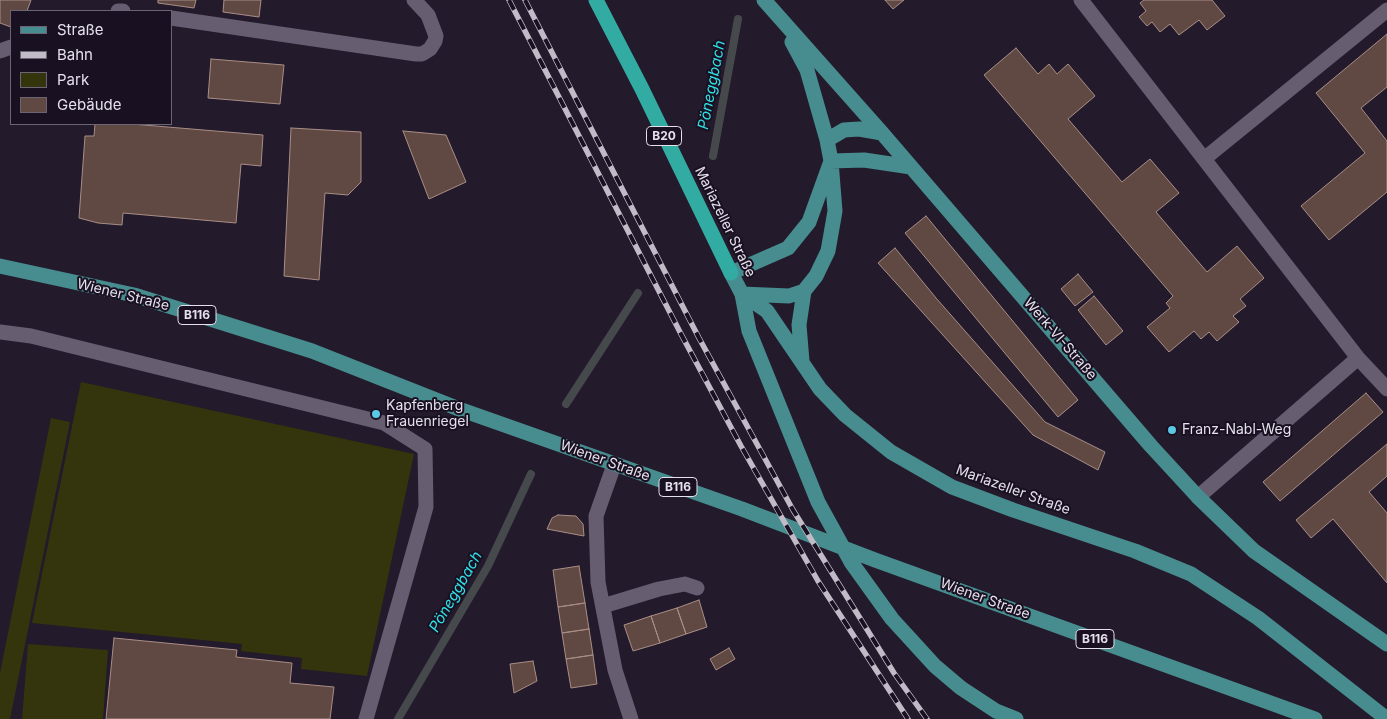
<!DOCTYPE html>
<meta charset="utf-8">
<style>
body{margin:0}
#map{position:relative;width:1387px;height:719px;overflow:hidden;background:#231a2b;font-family:Inter,sans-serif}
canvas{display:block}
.legend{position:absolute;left:10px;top:10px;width:162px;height:115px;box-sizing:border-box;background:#191122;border:1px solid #6b6473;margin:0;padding:6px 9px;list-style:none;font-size:15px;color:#e6e0ec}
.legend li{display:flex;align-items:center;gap:10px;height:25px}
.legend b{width:25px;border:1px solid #6b6473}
</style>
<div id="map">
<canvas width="1387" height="719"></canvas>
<ul class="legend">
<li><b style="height:6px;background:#478c8e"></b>Straße</li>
<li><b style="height:6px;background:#c1bac7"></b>Bahn</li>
<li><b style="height:14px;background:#34350d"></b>Park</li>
<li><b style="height:14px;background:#614943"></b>Gebäude</li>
</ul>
</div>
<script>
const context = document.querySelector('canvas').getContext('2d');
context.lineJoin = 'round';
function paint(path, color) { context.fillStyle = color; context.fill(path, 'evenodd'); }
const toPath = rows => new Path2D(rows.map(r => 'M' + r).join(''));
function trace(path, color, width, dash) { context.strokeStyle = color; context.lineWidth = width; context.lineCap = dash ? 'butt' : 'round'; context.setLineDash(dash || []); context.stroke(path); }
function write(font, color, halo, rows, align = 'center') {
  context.font = font + ' Inter,sans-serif'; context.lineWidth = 4; context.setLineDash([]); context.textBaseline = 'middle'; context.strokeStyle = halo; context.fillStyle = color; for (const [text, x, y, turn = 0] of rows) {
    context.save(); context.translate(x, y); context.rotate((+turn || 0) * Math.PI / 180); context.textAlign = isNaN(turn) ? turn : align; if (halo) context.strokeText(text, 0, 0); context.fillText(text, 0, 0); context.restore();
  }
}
const green = toPath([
 [81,382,414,454,367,676,301,669,302,658,241,651,242,644,32,623],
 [51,418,70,422,10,719,0,719,0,673],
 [28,644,108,650,103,719,22,719]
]);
const stream = toPath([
 [713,156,738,19],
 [566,404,638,293],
 [398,719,488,566,531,474]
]);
const building = toPath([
 [0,0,31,0,27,11,11,11,11,27,0,23,0,0],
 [158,0,196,0,194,8,158,3,158,0],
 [224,0,261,0,259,17,223,12,224,0],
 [885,0,904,0,893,9,885,0],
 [1144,0,1212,0,1225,16,1207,30,1199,20,1179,35,1170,24,1160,32,1152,22,1147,26,1139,17,1146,11,1140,3,1144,0],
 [1387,34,1387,87,1361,108,1387,141,1387,192,1329,240,1301,206,1365,153,1316,93,1387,34],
 [1016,48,1038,74,1049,64,1057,74,1068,64,1095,96,1068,119,1122,182,1150,159,1179,193,1156,212,1207,272,1237,246,1264,278,1240,299,1246,306,1233,316,1239,322,1217,341,1209,332,1201,339,1194,331,1169,352,1147,327,1170,308,1166,303,1173,296,984,75,1016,48],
 [211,59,284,65,280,104,208,98,211,59],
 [95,124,132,124,263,135,261,166,241,164,236,223,123,213,122,225,98,223,79,218,85,136,94,136,95,124],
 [291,128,361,132,361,182,348,195,325,193,319,280,284,276,291,128],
 [403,131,446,135,466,182,429,199,403,131],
 [926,216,1078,400,1058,417,905,233,926,216],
 [895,248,936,298,1045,422,1105,452,1098,470,1033,435,878,263,895,248],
 [1078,274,1093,292,1075,306,1061,289,1078,274],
 [1094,296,1123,331,1106,345,1078,310,1094,296],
 [1366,393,1383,412,1280,501,1263,482,1366,393],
 [1387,444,1387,476,1369,492,1387,513,1387,583,1333,519,1311,538,1296,520,1387,444],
 [558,515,576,516,583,524,584,536,547,529,552,518,558,515],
 [579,566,585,603,558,607,553,570,579,566],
 [699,600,707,627,686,634,677,608,699,600],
 [585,603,589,629,562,633,558,607,585,603],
 [677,608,686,634,660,643,651,616,677,608],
 [651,616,660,643,633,651,624,625,651,616],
 [589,629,593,655,566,659,562,633,589,629],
 [114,638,237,650,236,657,292,663,290,683,334,687,330,719,106,719,114,638],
 [729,648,735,659,716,670,710,659,729,648],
 [593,655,597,684,571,688,566,659,593,655],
 [533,661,537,681,514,693,510,664,533,661]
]);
const minor = toPath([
 [1081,0,1358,358,1387,389],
 [118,11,123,11],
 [171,18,416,54,422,54,430,49,435,41,436,36,428,15,414,0],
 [0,51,11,47],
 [1204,159,1387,10],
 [0,332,31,336,384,423,425,449,426,507,366,719],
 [614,465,596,516,598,582,615,670,631,719],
 [1198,497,1358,358],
 [603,606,659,589,685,584,697,588]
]);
const major = toPath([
 [764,0,882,133,1151,446,1198,497,1254,551,1387,644],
 [792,42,807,70,827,140,831,161,835,211,828,251,816,276,804,291,799,325,802,361],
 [827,140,844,130,859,129,882,133],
 [831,161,809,222,788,248,731,273,742,294,767,311,820,389,845,415,891,452,952,487,1013,510,1135,551,1191,574,1258,618,1387,719],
 [831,161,864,160,911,167],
 [0,266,134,295,312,351,459,409,742,509,875,560,1315,719],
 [742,294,749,331,818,502,851,562,892,619,935,666,961,688,996,711,1016,719],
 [742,294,789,296,804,291]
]);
const highway = toPath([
 [596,0,642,89,731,273]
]);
const rail = toPath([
 [509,0,681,334,741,446,818,581,908,719],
 [525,0,699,338,793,510,894,673,927,719]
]);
const markers = [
 [376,414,5,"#5bc8e6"],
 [1172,430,5,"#5bc8e6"]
];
const shields = [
 [664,136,35],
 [197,315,38],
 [678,487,38],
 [1095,639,38]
];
const shieldNames = [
 ["B20",664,136],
 ["B116",197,315],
 ["B116",678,487],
 ["B116",1095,639]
];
const streetNames = [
 ["Mariazeller Straße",725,222,64],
 ["Wiener Straße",123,295,14],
 ["Werk-VI-Straße",1060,339,49],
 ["Wiener Straße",605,461,20],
 ["Mariazeller Straße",1013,490,20],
 ["Wiener Straße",985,599,20]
];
const poiNames = [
 ["Kapfenberg",386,406],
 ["Frauenriegel",386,422],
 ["Franz-Nabl-Weg",1182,430]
];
const waterNames = [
 ["Pöneggbach",712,85,-79],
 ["Pöneggbach",456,592,-60]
];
paint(green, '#34350d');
trace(stream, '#45494c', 8);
paint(building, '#614943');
trace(building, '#a98e87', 1);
trace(minor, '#665d71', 15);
trace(major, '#478c8e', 15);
trace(highway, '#32aca2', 15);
trace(rail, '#c1bac7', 5.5);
trace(rail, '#191122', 4, [11]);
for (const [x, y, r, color] of markers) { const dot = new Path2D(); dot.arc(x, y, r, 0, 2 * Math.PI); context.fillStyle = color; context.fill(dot); trace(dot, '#191122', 2); }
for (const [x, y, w] of shields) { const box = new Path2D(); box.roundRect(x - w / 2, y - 9.5, w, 19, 4); context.fillStyle = '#191122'; context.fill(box); trace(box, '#e6e0ec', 1); }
write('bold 12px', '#e6e0ec', null, shieldNames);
write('14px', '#e6e0ec', '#191122', streetNames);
write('14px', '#e6e0ec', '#191122', poiNames, 'left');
write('italic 15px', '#30e1e7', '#191122', waterNames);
</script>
